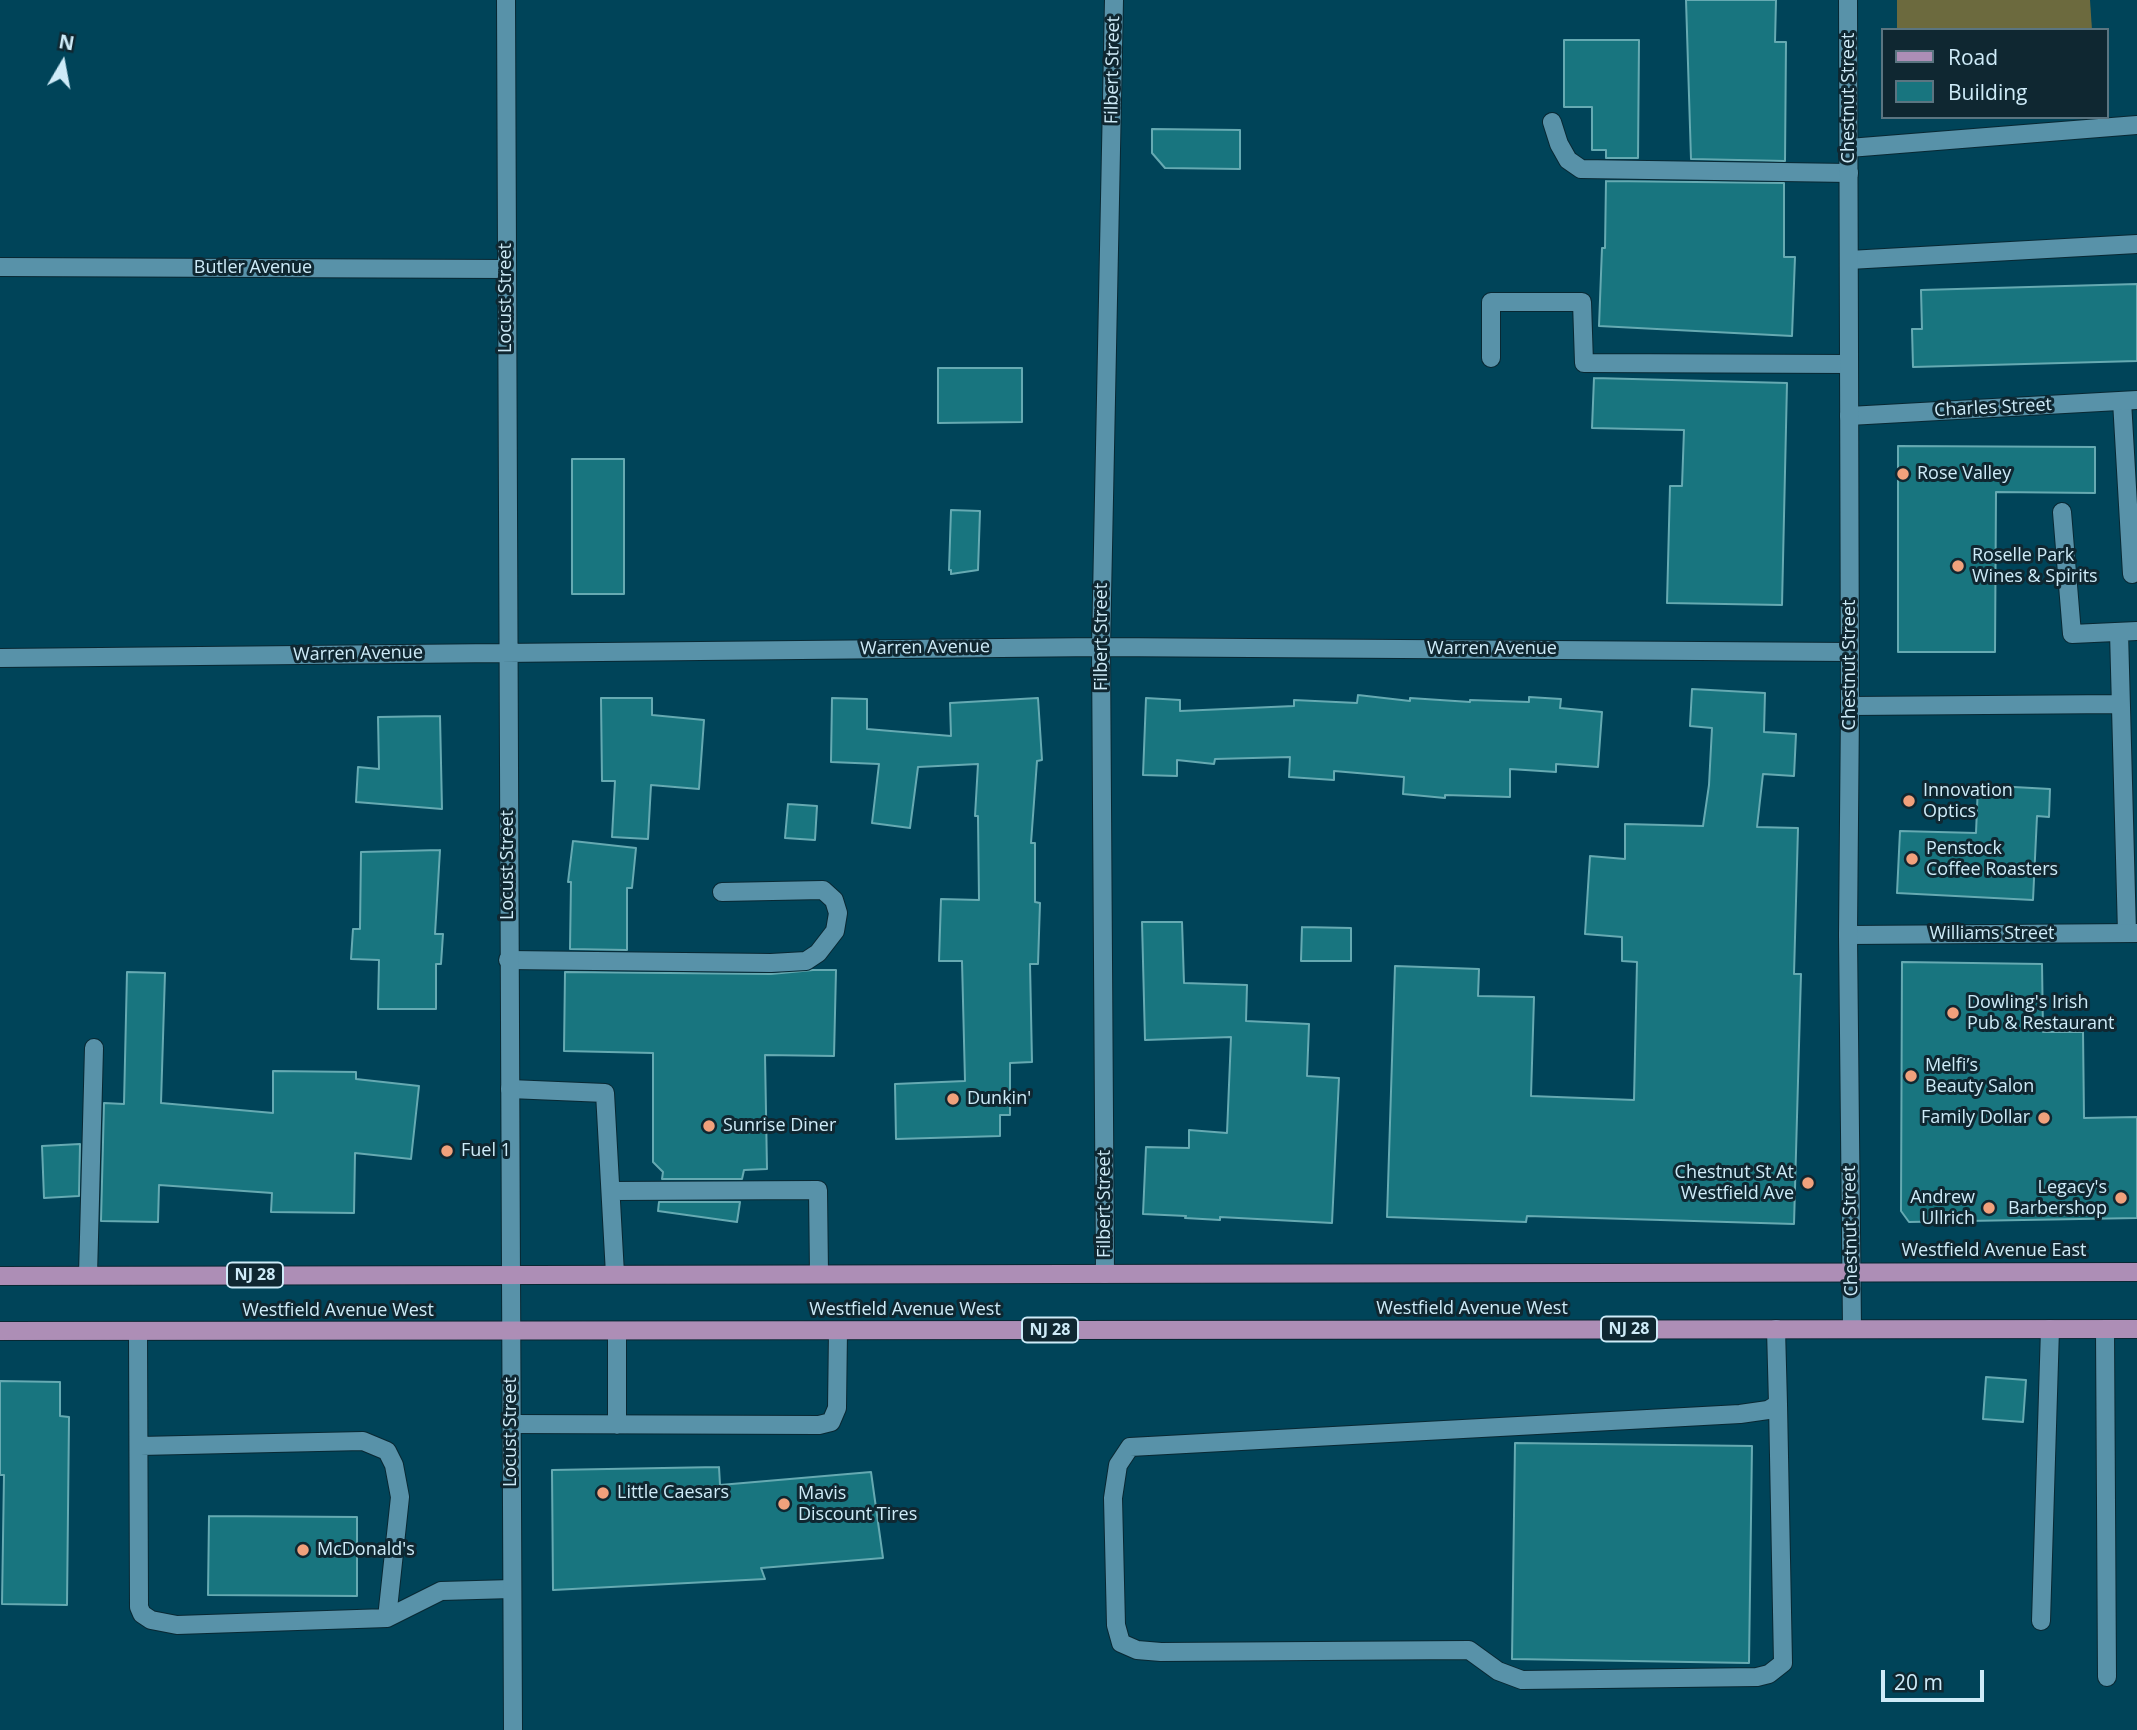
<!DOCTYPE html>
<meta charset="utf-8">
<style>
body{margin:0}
#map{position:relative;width:2137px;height:1730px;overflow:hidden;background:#004459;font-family:"Open Sans",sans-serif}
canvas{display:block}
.legend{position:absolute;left:1881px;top:28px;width:228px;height:91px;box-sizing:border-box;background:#0f2731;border:2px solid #5b7581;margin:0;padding:9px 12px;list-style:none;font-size:21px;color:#ceebf8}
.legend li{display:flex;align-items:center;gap:14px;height:35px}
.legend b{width:35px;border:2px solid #5b7581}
.north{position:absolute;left:28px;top:28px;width:70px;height:70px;-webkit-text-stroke:5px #0f2731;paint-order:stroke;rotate:10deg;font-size:19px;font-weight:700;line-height:28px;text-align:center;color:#ceebf8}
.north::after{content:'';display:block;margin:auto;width:24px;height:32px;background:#ceebf8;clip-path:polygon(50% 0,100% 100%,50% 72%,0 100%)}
.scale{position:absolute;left:1881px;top:1670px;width:103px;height:32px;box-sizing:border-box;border:4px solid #ceebf8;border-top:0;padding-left:9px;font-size:21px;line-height:24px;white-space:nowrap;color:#ceebf8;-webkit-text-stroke:5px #0f2731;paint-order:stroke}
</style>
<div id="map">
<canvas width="2137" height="1730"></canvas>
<ul class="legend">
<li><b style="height:9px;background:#ad8eb6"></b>Road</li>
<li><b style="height:19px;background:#18757f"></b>Building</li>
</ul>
<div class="north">N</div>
<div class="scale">20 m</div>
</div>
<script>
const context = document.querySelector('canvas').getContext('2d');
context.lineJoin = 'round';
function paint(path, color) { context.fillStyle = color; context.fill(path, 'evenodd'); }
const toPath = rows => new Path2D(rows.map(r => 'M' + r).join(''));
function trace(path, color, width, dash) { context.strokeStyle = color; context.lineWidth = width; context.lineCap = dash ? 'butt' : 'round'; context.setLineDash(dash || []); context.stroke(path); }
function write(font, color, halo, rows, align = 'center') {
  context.font = font + ' "Open Sans",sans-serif'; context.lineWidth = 6; context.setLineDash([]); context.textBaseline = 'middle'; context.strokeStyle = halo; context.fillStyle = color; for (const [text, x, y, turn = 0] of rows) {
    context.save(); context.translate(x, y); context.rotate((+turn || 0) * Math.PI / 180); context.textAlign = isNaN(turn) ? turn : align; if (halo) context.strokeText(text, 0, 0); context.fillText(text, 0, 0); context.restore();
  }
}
const green = toPath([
 [1897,0,2090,0,2092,30,1897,30]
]);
const building = toPath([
 [1686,0,1776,0,1775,42,1786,42,1785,161,1691,159,1686,0],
 [1564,40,1639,40,1638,158,1606,158,1606,150,1592,150,1592,107,1564,107,1564,40],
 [1152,129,1240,130,1240,169,1165,168,1152,153,1152,129],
 [1606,181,1784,183,1784,257,1795,257,1792,336,1599,326,1602,248,1605,248,1606,181],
 [2137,284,2137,361,1913,367,1912,329,1922,329,1921,290,2137,284],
 [938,368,1022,368,1022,422,938,423,938,368],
 [1594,378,1787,383,1782,605,1667,603,1670,486,1682,486,1684,430,1592,428,1594,378],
 [1898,446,2095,447,2095,493,1996,492,1995,652,1898,652,1898,446],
 [572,459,624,459,624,594,572,594,572,459],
 [951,510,980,511,978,570,951,574,951,570,949,570,951,510],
 [1692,689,1765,693,1764,732,1796,734,1794,776,1763,774,1757,827,1798,828,1794,974,1801,974,1794,1224,1527,1216,1526,1222,1387,1217,1395,966,1479,969,1478,996,1534,997,1531,1096,1634,1100,1637,962,1622,961,1622,937,1585,934,1590,856,1625,859,1625,824,1703,826,1709,785,1712,728,1690,726,1692,689],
 [1358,695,1410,701,1410,698,1470,702,1470,700,1529,702,1529,697,1561,699,1560,708,1602,712,1598,767,1556,764,1556,772,1510,769,1510,797,1445,795,1445,798,1403,794,1404,777,1334,771,1334,780,1289,777,1290,757,1215,759,1214,764,1177,760,1177,776,1143,775,1146,698,1180,700,1180,711,1294,706,1294,700,1357,703,1358,695],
 [601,698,652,698,652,715,704,720,699,789,651,785,648,839,612,837,615,781,602,781,601,698],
 [832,698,867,699,867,729,951,736,950,703,1038,698,1042,760,1037,761,1031,843,1035,843,1035,902,1040,903,1038,964,1030,964,1032,1062,1010,1063,1010,1115,1000,1115,1000,1136,896,1139,895,1084,965,1081,962,961,939,961,941,899,979,900,978,816,975,816,978,764,918,767,910,828,872,823,879,764,831,762,832,698],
 [440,716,442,809,356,802,358,767,379,769,378,717,440,716],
 [1978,785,2050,789,2049,817,2037,816,2033,900,1897,893,1900,831,1976,833,1978,785],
 [788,804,817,806,815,840,785,838,788,804],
 [573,841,636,848,632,888,627,888,627,950,570,949,571,882,568,882,573,841],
 [440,850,435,934,443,934,441,964,436,964,436,1009,378,1009,379,960,351,959,353,929,360,929,361,852,440,850],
 [1142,922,1182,922,1184,983,1247,985,1246,1021,1309,1024,1307,1076,1339,1078,1332,1223,1220,1217,1220,1220,1185,1218,1186,1216,1143,1214,1146,1147,1189,1148,1189,1130,1227,1133,1231,1037,1145,1040,1142,922],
 [1302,927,1351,928,1351,961,1301,961,1302,927],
 [1902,962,2042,964,2043,1032,2083,1032,2084,1118,2137,1117,2137,1218,1909,1222,1901,1211,1902,962],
 [813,970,836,970,834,1056,765,1055,767,1169,744,1170,742,1179,662,1179,663,1172,653,1162,653,1053,564,1051,565,972,771,974,813,970],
 [127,972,165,973,161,1103,273,1113,273,1071,356,1072,356,1079,419,1086,411,1159,355,1153,354,1213,271,1212,272,1193,159,1185,158,1222,101,1221,104,1103,124,1104,127,972],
 [80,1144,79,1196,44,1198,42,1146,80,1144],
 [659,1202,740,1202,737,1222,658,1211,659,1202],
 [1986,1377,2026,1380,2023,1422,1983,1419,1986,1377],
 [0,1381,60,1382,60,1416,69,1417,67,1605,2,1604,4,1475,0,1475,0,1381],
 [1515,1443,1752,1446,1749,1663,1512,1659,1515,1443],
 [719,1467,720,1485,871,1472,883,1558,761,1568,765,1579,553,1590,552,1470,719,1467],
 [209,1516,357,1517,357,1596,208,1595,209,1516]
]);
const service = toPath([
 [1552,122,1559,144,1568,160,1581,169,1849,173],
 [1849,148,2137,125],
 [1849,260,2137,244],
 [1491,358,1491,302,1582,302,1584,363,1849,364],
 [2122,401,2132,574],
 [2062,512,2072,634,2137,631],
 [2119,632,2127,933],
 [1850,706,2121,704],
 [508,960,771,963,806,961,818,953,835,931,838,913,834,900,823,890,722,892],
 [510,1089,605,1093,615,1274],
 [612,1191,818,1190,819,1274],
 [88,1275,94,1048],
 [1776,1329,1778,1404,1768,1410,1740,1414,1130,1447,1118,1465,1113,1498,1116,1625,1121,1643,1137,1650,1161,1652,1469,1650,1498,1671,1522,1680,1757,1677,1769,1674,1783,1663,1778,1404],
 [2105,1329,2107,1677],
 [138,1332,139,1607,142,1614,151,1620,177,1625,387,1618,441,1591,512,1589],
 [511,1424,819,1425,831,1422,837,1408,838,1331],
 [617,1425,617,1331],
 [140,1446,363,1441,387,1451,394,1465,400,1497,387,1618],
 [2041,1621,2050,1329]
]);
const minor = toPath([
 [506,0,511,1275],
 [0,267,506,269],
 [1849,416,2137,400],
 [0,658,1101,647,1850,652],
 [1848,935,2137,933],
 [1105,1274,1101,647,1114,0]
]);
const tertiary = toPath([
 [1848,0,1850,706,1848,935,1852,1329],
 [511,1275,513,1730]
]);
const primary = toPath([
 [0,1276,2137,1272],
 [0,1331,2137,1329]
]);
const markers = [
 [1903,474,7,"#f1a17c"],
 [1958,566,7,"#f1a17c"],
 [1909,801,7,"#f1a17c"],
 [1912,859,7,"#f1a17c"],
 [1953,1013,7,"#f1a17c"],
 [1911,1076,7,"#f1a17c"],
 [953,1099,7,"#f1a17c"],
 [2044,1118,7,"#f1a17c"],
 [709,1126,7,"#f1a17c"],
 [447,1151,7,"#f1a17c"],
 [1808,1183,7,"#f1a17c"],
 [2121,1198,7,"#f1a17c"],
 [1989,1208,7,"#f1a17c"],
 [603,1493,7,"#f1a17c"],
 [784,1504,7,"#f1a17c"],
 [303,1550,7,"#f1a17c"]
];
const shields = [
 [255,1275,56],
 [1629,1329,56],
 [1050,1330,56]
];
const shieldNames = [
 ["NJ 28",255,1275],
 ["NJ 28",1629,1329],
 ["NJ 28",1050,1330]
];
const streetNames = [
 ["Filbert Street",1113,70,-89],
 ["Chestnut Street",1849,98,-90],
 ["Butler Avenue",253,268],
 ["Locust Street",506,298,-90],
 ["Charles Street",1993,408,-3],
 ["Filbert Street",1102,637,-90],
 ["Warren Avenue",925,648,-1],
 ["Warren Avenue",1492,649],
 ["Warren Avenue",358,654,-1],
 ["Chestnut Street",1850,665,-90],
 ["Locust Street",508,865,-90],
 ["Williams Street",1992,934],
 ["Filbert Street",1105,1204,-90],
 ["Chestnut Street",1851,1231,-91],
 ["Westfield Avenue East",1994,1251],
 ["Westfield Avenue West",1472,1309],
 ["Westfield Avenue West",905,1310],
 ["Westfield Avenue West",338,1311],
 ["Locust Street",511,1432,-90]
];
const poiNames = [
 ["Rose Valley",1917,474],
 ["Roselle Park",1972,556],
 ["Wines & Spirits",1972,577],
 ["Innovation",1923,791],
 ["Optics",1923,812],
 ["Penstock",1926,849],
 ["Coffee Roasters",1926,870],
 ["Dowling's Irish",1967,1003],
 ["Pub & Restaurant",1967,1024],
 ["Melfi’s",1925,1066],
 ["Beauty Salon",1925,1087],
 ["Dunkin'",967,1099],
 ["Family Dollar",2030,1118,"right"],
 ["Sunrise Diner",723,1126],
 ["Fuel 1",461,1151],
 ["Chestnut St At",1794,1173,"right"],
 ["Westfield Ave",1794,1194,"right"],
 ["Legacy's",2107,1188,"right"],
 ["Barbershop",2107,1209,"right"],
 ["Andrew",1975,1198,"right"],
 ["Ullrich",1975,1219,"right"],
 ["Little Caesars",617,1493],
 ["Mavis",798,1494],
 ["Discount Tires",798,1515],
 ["McDonald's",317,1550]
];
paint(green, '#6c6a3e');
paint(building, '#18757f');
trace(building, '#66aab2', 2);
trace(service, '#082833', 20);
trace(minor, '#082833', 20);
trace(tertiary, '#082833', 20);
trace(primary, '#082833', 20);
trace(service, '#5892a9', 18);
trace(minor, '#5892a9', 18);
trace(tertiary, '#5892a9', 18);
trace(primary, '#ad8eb6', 18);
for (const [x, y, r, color] of markers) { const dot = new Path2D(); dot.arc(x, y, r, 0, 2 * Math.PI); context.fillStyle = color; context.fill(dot); trace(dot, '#0f2731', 2.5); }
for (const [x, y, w] of shields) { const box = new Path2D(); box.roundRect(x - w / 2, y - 12.5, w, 25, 5); context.fillStyle = '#0f2731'; context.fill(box); trace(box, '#ceebf8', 2); }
write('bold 16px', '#ceebf8', null, shieldNames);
write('18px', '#ceebf8', '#0f2731', streetNames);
write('18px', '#ceebf8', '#0f2731', poiNames, 'left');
</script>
